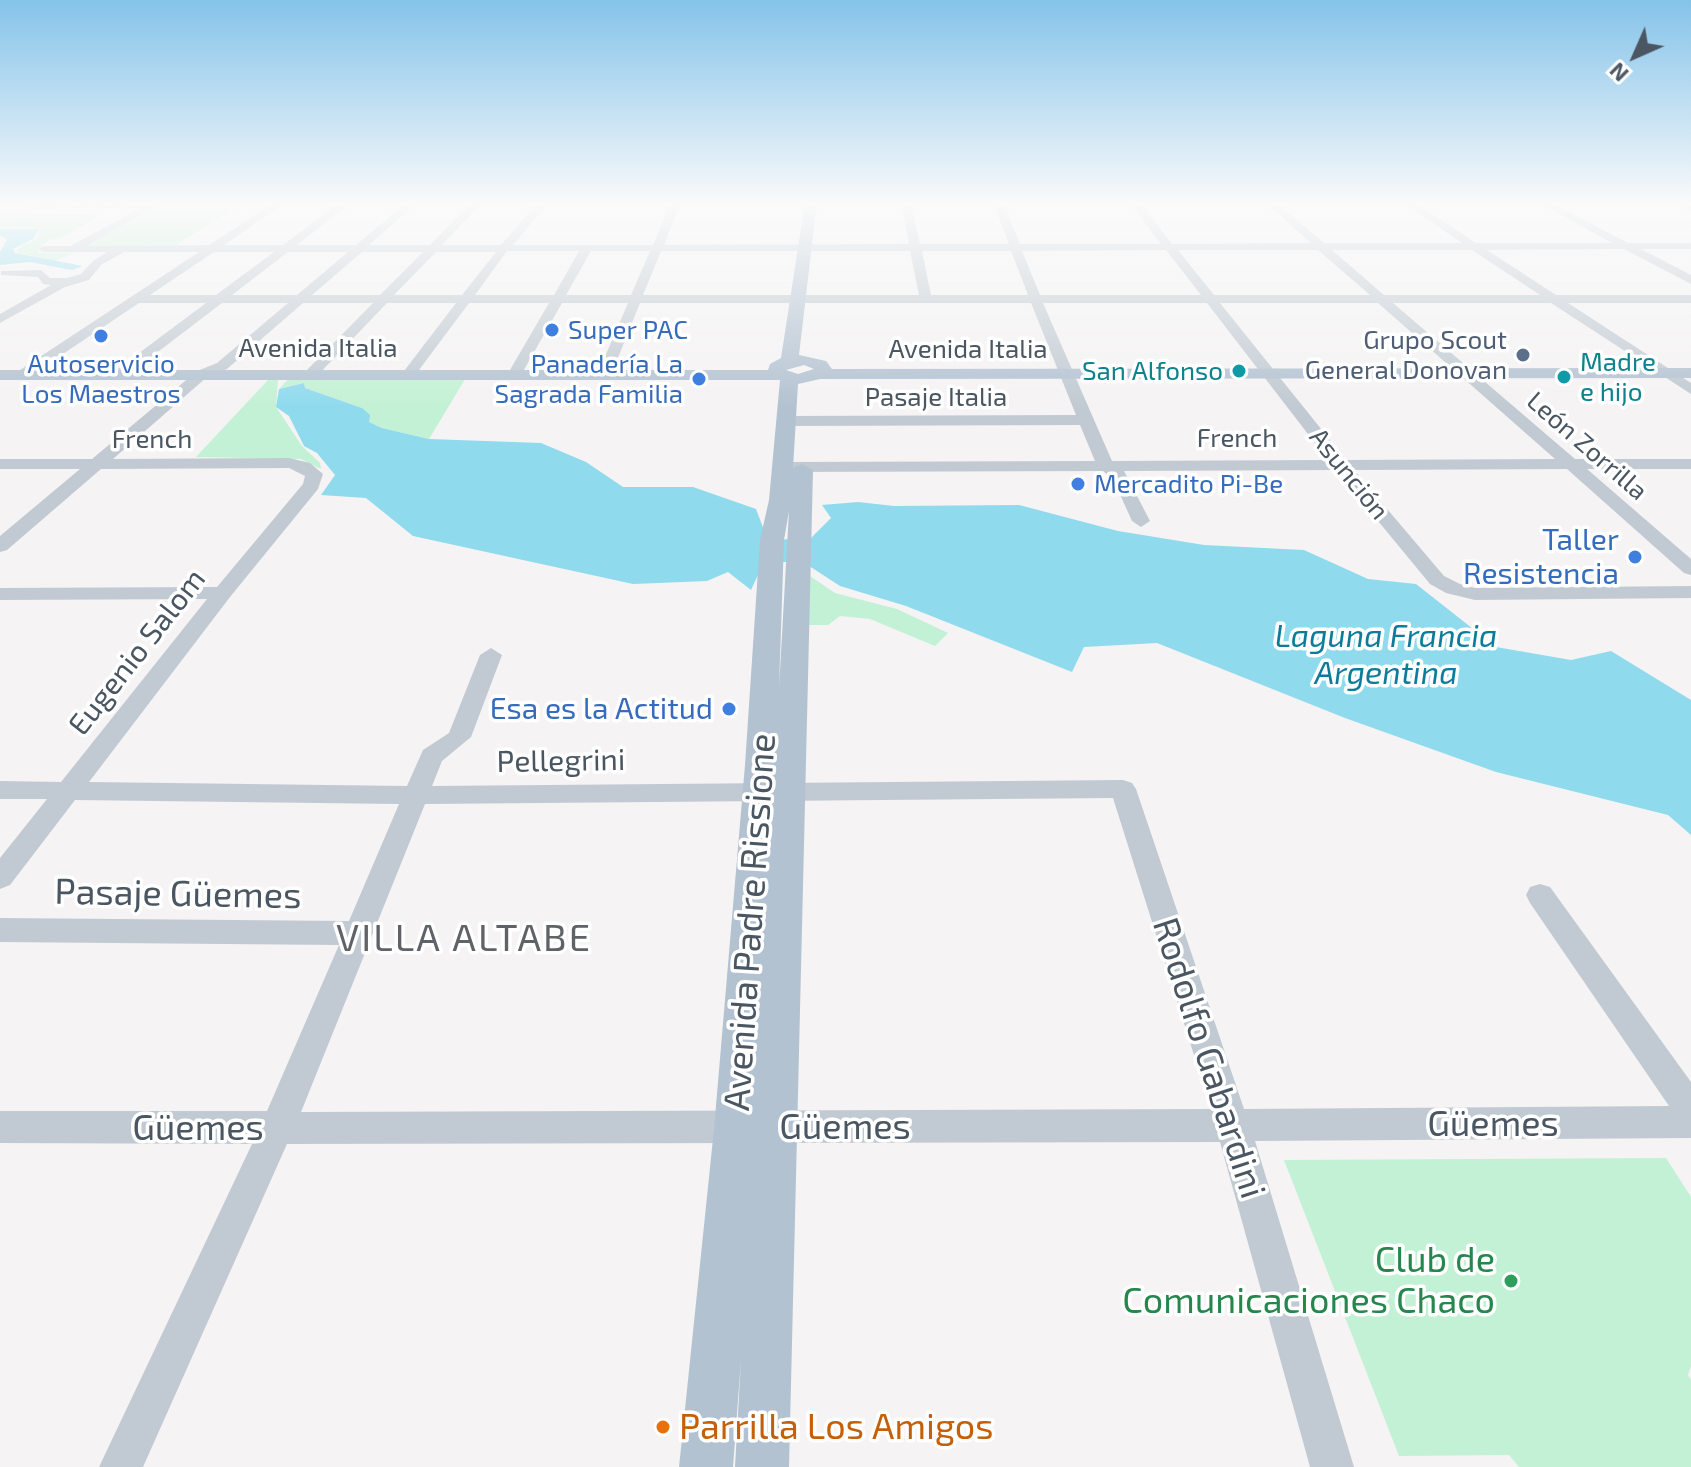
<!DOCTYPE html>
<meta charset="utf-8">
<style>
body{margin:0}
#map{position:relative;width:1691px;height:1467px;overflow:hidden;background:#f5f3f3;font-family:"Exo 2",sans-serif}
canvas{display:block}
.north{position:absolute;left:1595px;top:16px;width:80px;height:80px;-webkit-text-stroke:6px #fff;paint-order:stroke;rotate:225deg;font-size:22px;font-weight:700;line-height:32px;text-align:center;color:#4a5661}
.north::after{content:'';display:block;margin:auto;width:28px;height:36px;background:#4a5661;clip-path:polygon(50% 0,100% 100%,50% 72%,0 100%)}
</style>
<div id="map">
<canvas width="1691" height="1467"></canvas>
<div class="north">N</div>
</div>
<script>
const context = document.querySelector('canvas').getContext('2d');
context.lineJoin = 'round';
function paint(path, color) { context.fillStyle = color; context.fill(path, 'evenodd'); }
const toPath = rows => new Path2D(rows.map(r => 'M' + r).join(''));
function trace(path, color, width, dash) { context.strokeStyle = color; context.lineWidth = width; context.lineCap = dash ? 'butt' : 'round'; context.setLineDash(dash || []); context.stroke(path); }
function write(font, color, halo, rows, align = 'center') {
  context.font = font + ' "Exo 2",sans-serif'; context.lineWidth = 7; context.setLineDash([]); context.textBaseline = 'middle'; context.strokeStyle = halo; context.fillStyle = color; for (const [text, x, y, turn = 0] of rows) {
    context.save(); context.translate(x, y); context.rotate((+turn || 0) * Math.PI / 180); context.textAlign = isNaN(turn) ? turn : align; if (halo) context.strokeText(text, 0, 0); context.fillText(text, 0, 0); context.restore();
  }
}
const green = toPath([
 [166,202,227,202,220,207,235,208,176,245,84,247],
 [0,213,76,214,101,215,63,237,49,240,38,249,37,253,74,253,54,261,18,253,17,250,23,245,37,239,40,229,0,227],
 [467,376,429,439,382,428,369,422,362,408,305,388,304,383,279,389,290,377],
 [268,380,278,380,276,407,302,446,320,463,321,469,301,459,196,457],
 [807,574,835,593,897,609,948,633,935,646,870,619,840,616,828,625,805,625],
 [1666,1158,1691,1197,1691,1366,1688,1375,1691,1380,1691,1467,1519,1467,1509,1455,1399,1456,1284,1160]
]);
const water = toPath([
 [0,229,39,229,33,239,13,249,15,253,83,266,72,270,30,262,0,265,0,252,7,239,0,236],
 [304,383,305,388,362,408,370,415,369,422,382,428,429,439,541,443,586,462,623,487,693,487,756,509,767,538,772,540,811,538,831,518,822,505,858,502,894,506,1019,505,1118,531,1204,545,1304,550,1368,579,1416,584,1496,647,1571,660,1611,651,1691,700,1691,835,1668,815,1496,772,1345,718,1157,643,1084,647,1072,672,906,606,840,586,803,562,764,562,751,590,728,572,707,581,633,584,413,536,366,498,321,495,335,475,317,453,304,446,289,416,276,407,279,389]
]);
const minor = toPath([
 [15,202,156,202,159,205,86,246,209,245,275,202,287,202,224,245,283,245,340,202,352,202,297,245,356,245,407,202,418,202,369,245,430,245,472,202,483,202,442,245,501,245,538,202,549,202,513,245,653,245,671,202,681,202,664,245,909,244,901,202,911,202,920,244,1009,244,993,202,1003,202,1020,244,1161,244,1129,202,1140,202,1172,244,1311,243,1265,202,1276,202,1324,243,1462,243,1402,202,1414,202,1476,243,1612,243,1537,202,1550,202,1628,243,1691,243,1691,249,1641,249,1691,275,1691,284,1624,249,1487,250,1556,295,1691,295,1691,303,1568,303,1691,383,1691,394,1551,303,1393,303,1575,459,1691,459,1691,469,1587,469,1691,559,1691,575,1684,573,1567,469,1354,470,1444,576,1460,584,1475,588,1691,586,1691,598,1475,600,1446,593,1430,584,1336,470,1124,471,1150,521,1141,527,1132,521,1113,479,1103,471,783,472,775,467,783,462,1095,461,1080,425,786,426,778,421,786,416,1076,415,1031,303,640,303,611,375,604,379,597,375,628,303,562,303,521,375,514,379,507,375,549,303,469,303,413,378,408,379,401,375,456,303,387,303,315,378,310,379,303,375,305,372,373,303,303,303,227,369,207,377,113,459,289,458,310,463,323,474,318,489,230,597,89,782,407,786,423,750,449,733,480,655,491,648,502,655,471,737,442,761,432,786,1123,780,1132,783,1136,789,1244,1109,1669,1106,1530,903,1526,895,1530,887,1540,884,1550,887,1691,1082,1691,1138,1255,1141,1354,1467,1310,1467,1220,1142,287,1144,143,1467,99,1467,252,1144,0,1143,0,1111,267,1111,339,945,0,942,0,918,349,921,399,804,75,800,10,885,0,889,0,858,47,799,0,799,0,781,61,782,207,599,0,600,0,588,217,587,303,484,305,476,289,468,101,469,7,550,0,552,0,536,80,469,0,469,0,459,92,459,197,371,217,363,288,303,222,303,125,377,115,377,115,371,206,303,139,303,27,378,17,378,17,372,199,252,124,252,101,265,89,280,65,287,0,323,0,314,51,285,43,284,38,277,1,275,1,271,41,270,50,278,67,278,81,274,93,261,107,252,44,252,38,249,44,246,70,246,141,208,19,207,15,202],
 [1166,250,1201,295,1040,295,1022,251,1166,250],
 [1178,250,1318,250,1370,295,1214,295,1178,250],
 [1332,250,1472,250,1540,295,1384,295,1332,250],
 [507,251,579,251,554,295,475,295,507,251],
 [591,251,650,251,631,295,566,295,591,251],
 [661,251,910,251,919,295,643,295,661,251],
 [922,251,1011,251,1028,295,931,295,922,251],
 [214,252,274,252,216,295,150,295,214,252],
 [288,252,348,252,297,295,232,295,288,252],
 [362,252,423,252,380,295,312,295,362,252],
 [436,252,496,252,462,295,394,295,436,252],
 [1043,303,1207,303,1328,460,1112,461,1043,303],
 [1220,303,1378,303,1555,459,1346,460,1220,303],
 [1113,798,1211,1109,301,1112,425,804,1113,798],
 [1675,202,1691,203,1691,210,1677,204,1675,202]
]);
const major = toPath([
 [805,202,817,202,799,355,826,361,832,369,1691,368,1691,378,820,379,798,384,793,468,802,464,813,470,789,1467,735,1467,741,1360,733,1467,679,1467,714,1129,745,765,760,540,769,500,780,380,0,380,0,370,768,370,770,364,781,358,805,202],
 [804,365,814,369,798,374,786,370,804,365],
 [789,511,779,688,784,540,789,511]
]);
const markers = [
 [552,330,8,"#3f7fe0"],
 [101,336,8,"#3f7fe0"],
 [1523,355,8,"#5c6f8a"],
 [1239,371,8,"#0f9aa8"],
 [1564,377,8,"#0f9aa8"],
 [699,379,8,"#3f7fe0"],
 [1078,484,8,"#3f7fe0"],
 [1635,557,8,"#3f7fe0"],
 [729,709,8,"#3f7fe0"],
 [1511,1281,8,"#2e9e5b"],
 [663,1427,8,"#e8710a"]
];
const farShopnames = [
 ["Super PAC",568,330],
 ["Autoservicio",101,364,"center"],
 ["Los Maestros",101,394,"center"],
 ["Panadería La",683,364,"right"],
 ["Sagrada Familia",683,394,"right"],
 ["Mercadito Pi-Be",1094,484]
];
const farServicenames = [
 ["Grupo Scout",1507,340],
 ["General Donovan",1507,370]
];
const farStreetnames = [
 ["Avenida Italia",318,348],
 ["Avenida Italia",968,349],
 ["Pasaje Italia",936,397],
 ["French",1237,438],
 ["French",152,439],
 ["León Zorrilla",1587,446,41],
 ["Asunción",1349,474,51]
];
const farCulturenames = [
 ["Madre",1580,362],
 ["e hijo",1580,392],
 ["San Alfonso",1223,371,"right"]
];
const shopNames = [
 ["Taller",1619,540],
 ["Resistencia",1619,574],
 ["Esa es la Actitud",713,709]
];
const streetNames = [
 ["Eugenio Salom",137,652,-52],
 ["Pellegrini",561,761,-1]
];
const waterNames = [
 ["Laguna Francia",1386,636],
 ["Argentina",1386,673]
];
const nearStreetnames = [
 ["Pasaje Güemes",178,894,1],
 ["Avenida Padre Rissione",750,922,-86],
 ["Rodolfo Gabardini",1209,1058,72],
 ["Güemes",1493,1124],
 ["Güemes",845,1127],
 ["Güemes",198,1128]
];
const nearLeisurenames = [
 ["Club de",1495,1260],
 ["Comunicaciones Chaco",1495,1301]
];
const nearFoodnames = [
 ["Parrilla Los Amigos",679,1427]
];
const nearNeighbourhoodnames = [
 ["VILLA ALTABE",464,938]
];
paint(green, '#c3f1d5');
paint(water, '#90daee');
paint(minor, '#c1cad2');
paint(major, '#b3c2d1');
const sky = context.createLinearGradient(0, 0, 0, 408);
sky.addColorStop(0, '#85c3ea');
sky.addColorStop(0.5, '#fafafa');
sky.addColorStop(1, '#fafafa00');
context.fillStyle = sky;
context.fillRect(0, 0, 1691, 408);
for (const [x, y, r, color] of markers) { const dot = new Path2D(); dot.arc(x, y, r, 0, 2 * Math.PI); context.fillStyle = color; context.fill(dot); trace(dot, '#fff', 3); }
write('26px', '#366cbe', '#fff', farShopnames, 'left');
write('26px', '#4e5e75', '#fff', farServicenames, 'right');
write('26px', '#4a5661', '#fff', farStreetnames);
write('26px', '#0d838f', '#fff', farCulturenames, 'left');
write('30px', '#366cbe', '#fff', shopNames, 'right');
write('30px', '#4a5661', '#fff', streetNames);
write('italic 32px', '#0c7c9b', '#fff', waterNames);
write('36px', '#4a5661', '#fff', nearStreetnames);
write('36px', '#27864d', '#fff', nearLeisurenames, 'right');
write('36px', '#c56008', '#fff', nearFoodnames, 'left');
context.letterSpacing = '2px';
write('38px', '#5f6368', '#fff', nearNeighbourhoodnames);
context.letterSpacing = '0px';
</script>
